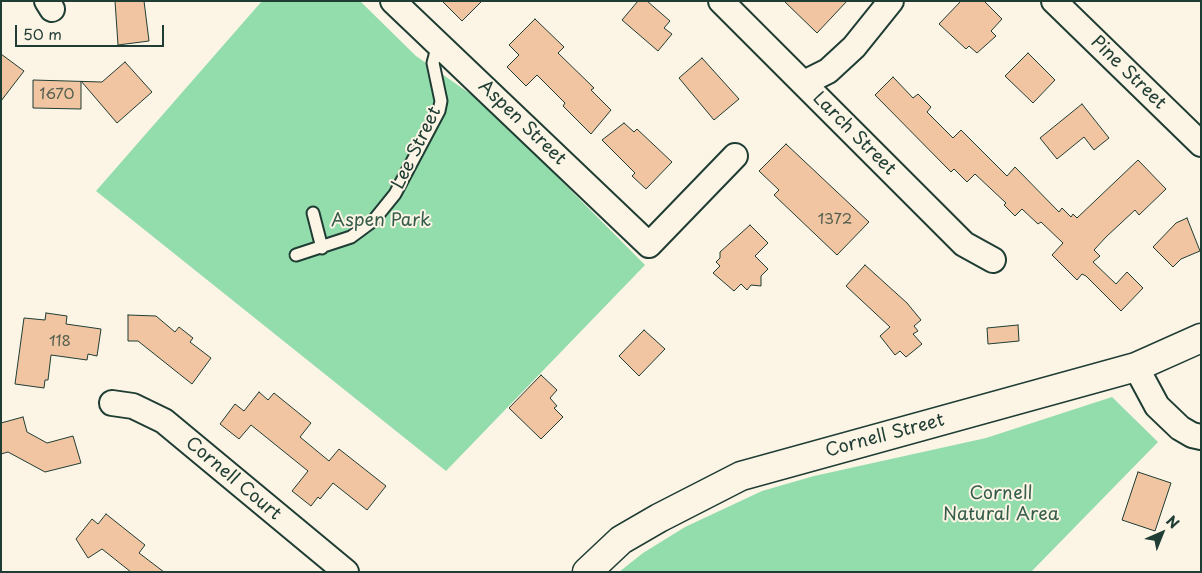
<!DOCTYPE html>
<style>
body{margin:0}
#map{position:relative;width:1202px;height:573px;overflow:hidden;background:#fcf5e5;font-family:"Playpen Sans",sans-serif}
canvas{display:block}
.frame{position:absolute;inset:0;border:2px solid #1f3d34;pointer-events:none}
.north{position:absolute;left:1137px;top:508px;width:50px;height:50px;-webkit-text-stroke:4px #fcf5e5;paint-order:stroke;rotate:44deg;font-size:14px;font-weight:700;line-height:20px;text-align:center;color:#1f3d34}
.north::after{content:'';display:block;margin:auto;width:18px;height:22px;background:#1f3d34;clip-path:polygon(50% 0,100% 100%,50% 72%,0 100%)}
.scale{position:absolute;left:15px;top:25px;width:149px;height:22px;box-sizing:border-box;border:2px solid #1f3d34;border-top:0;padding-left:6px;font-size:15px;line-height:18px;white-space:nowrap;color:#1f3d34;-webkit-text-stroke:4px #fcf5e5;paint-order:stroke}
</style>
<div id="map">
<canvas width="1202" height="573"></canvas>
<div class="frame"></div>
<div class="north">N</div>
<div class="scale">50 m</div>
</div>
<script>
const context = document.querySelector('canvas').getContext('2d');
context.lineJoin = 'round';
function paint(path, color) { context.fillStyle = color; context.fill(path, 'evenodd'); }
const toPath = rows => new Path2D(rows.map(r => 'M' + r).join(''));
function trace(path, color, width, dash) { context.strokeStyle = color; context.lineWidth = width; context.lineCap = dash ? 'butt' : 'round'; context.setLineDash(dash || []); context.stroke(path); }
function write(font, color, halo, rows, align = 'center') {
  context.font = font + ' "Playpen Sans",sans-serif'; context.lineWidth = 4; context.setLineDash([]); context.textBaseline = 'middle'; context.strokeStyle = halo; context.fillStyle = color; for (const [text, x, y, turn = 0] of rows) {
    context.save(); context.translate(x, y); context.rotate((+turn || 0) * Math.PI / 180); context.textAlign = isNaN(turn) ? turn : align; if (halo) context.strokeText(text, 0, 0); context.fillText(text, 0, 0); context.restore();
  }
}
const green = toPath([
 [262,1,360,1,416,56,485,104,645,265,446,471,96,191],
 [1112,397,1158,442,1031,572,619,572,643,553,685,527,762,491,814,476,986,438]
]);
const building = toPath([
 [115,1,144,1,149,41,118,45,115,1],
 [442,1,482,1,462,21,442,1],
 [638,1,647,1,670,21,664,28,672,34,658,51,622,20,638,1],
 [784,1,847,1,817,33,784,1],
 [961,1,984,1,1002,19,991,31,996,36,977,53,969,46,966,49,939,24,961,1],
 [535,19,564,47,558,53,594,88,591,90,611,110,591,134,563,106,565,103,537,75,526,86,507,67,519,55,509,45,535,19],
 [1028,53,1055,80,1033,103,1005,76,1028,53],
 [1,54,24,71,1,101,1,54],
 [702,58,739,99,714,120,679,78,702,58],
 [125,62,152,92,117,123,81,81,81,109,33,108,33,80,102,82,125,62],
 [893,77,913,98,918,94,931,107,927,112,953,138,961,130,1007,176,1015,167,1059,212,1062,208,1071,217,1073,214,1077,218,1138,160,1166,189,1139,215,1135,210,1106,237,1094,250,1100,256,1093,262,1116,284,1127,272,1143,288,1121,311,1086,276,1082,274,1077,280,1052,255,1063,243,1041,222,1038,224,1022,209,1015,216,1004,205,1006,203,975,174,967,182,954,169,951,172,875,95,893,77],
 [1082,104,1109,138,1094,150,1084,137,1057,159,1040,138,1082,104],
 [624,123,634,132,637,129,672,162,646,189,632,176,635,173,602,140,624,123],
 [786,144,869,222,837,255,774,195,779,190,759,171,786,144],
 [1187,218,1200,251,1181,259,1173,267,1153,247,1176,223,1187,218],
 [750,225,768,243,755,256,768,269,761,276,761,286,751,285,747,290,741,284,734,291,713,273,720,266,716,262,720,258,720,252,750,225],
 [865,265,907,303,921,320,914,326,918,331,913,334,922,344,906,357,900,351,895,355,880,336,890,327,846,286,865,265],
 [46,313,67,316,66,324,101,329,97,356,88,354,87,360,51,355,48,380,45,380,44,388,15,384,24,318,45,320,46,313],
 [128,315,156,316,175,332,179,327,193,338,190,342,211,358,192,384,138,341,128,341,128,315],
 [1018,325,1019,341,988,344,987,328,1018,325],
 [644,330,665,349,639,376,619,356,644,330],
 [541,375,557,390,550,398,557,406,554,408,563,417,541,439,509,408,541,375],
 [259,392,268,400,274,393,311,423,300,437,329,461,339,449,386,486,367,510,333,483,320,499,318,497,311,506,292,491,308,471,251,425,239,439,220,424,235,404,244,411,259,392],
 [23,417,27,432,47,443,73,436,81,463,45,472,8,452,1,454,1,423,23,417],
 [1138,472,1171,483,1155,531,1122,520,1138,472],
 [106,514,145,545,139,553,164,572,131,572,102,549,88,558,76,539,92,519,98,524,106,514]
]);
const service = toPath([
 [313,213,322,248],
 [296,255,351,237,374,220,395,194,439,111,441,101,433,63,438,44]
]);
const minor = toPath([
 [47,1,52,9],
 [393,1,649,245,735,156],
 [721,1,964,244,993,260],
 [1054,1,1201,144],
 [804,83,828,71,854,47,891,1],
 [1136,367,1157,406,1180,428,1192,435,1201,437],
 [112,403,133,406,164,421,346,572]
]);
const tertiary = toPath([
 [587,572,621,540,659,518,741,476,1136,367,1201,338]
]);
const numberNames = [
 ["1670",57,95],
 ["1372",835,220],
 ["118",60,342]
];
const streetNames = [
 ["Pine Street",1128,73,44],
 ["Aspen Street",522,123,44],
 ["Larch Street",854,134,45],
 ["Lee Street",417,148,-64],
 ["Cornell Street",885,436,-15],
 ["Cornell Court",233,479,40]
];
const parkNames = [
 ["Aspen Park",381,221],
 ["Cornell",1001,494],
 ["Natural Area",1001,515]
];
paint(green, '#93dcac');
paint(building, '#f1c5a1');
trace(building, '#1f3d34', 1);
trace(service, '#1f3d34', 15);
trace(minor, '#1f3d34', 28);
trace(tertiary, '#1f3d34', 31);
trace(service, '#fcf5e5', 11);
trace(minor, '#fcf5e5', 24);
trace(tertiary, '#fcf5e5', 28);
write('15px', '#545f4f', null, numberNames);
write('18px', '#1f3d34', '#fcf5e5', streetNames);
write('18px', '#365d4c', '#fcf5e5', parkNames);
</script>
